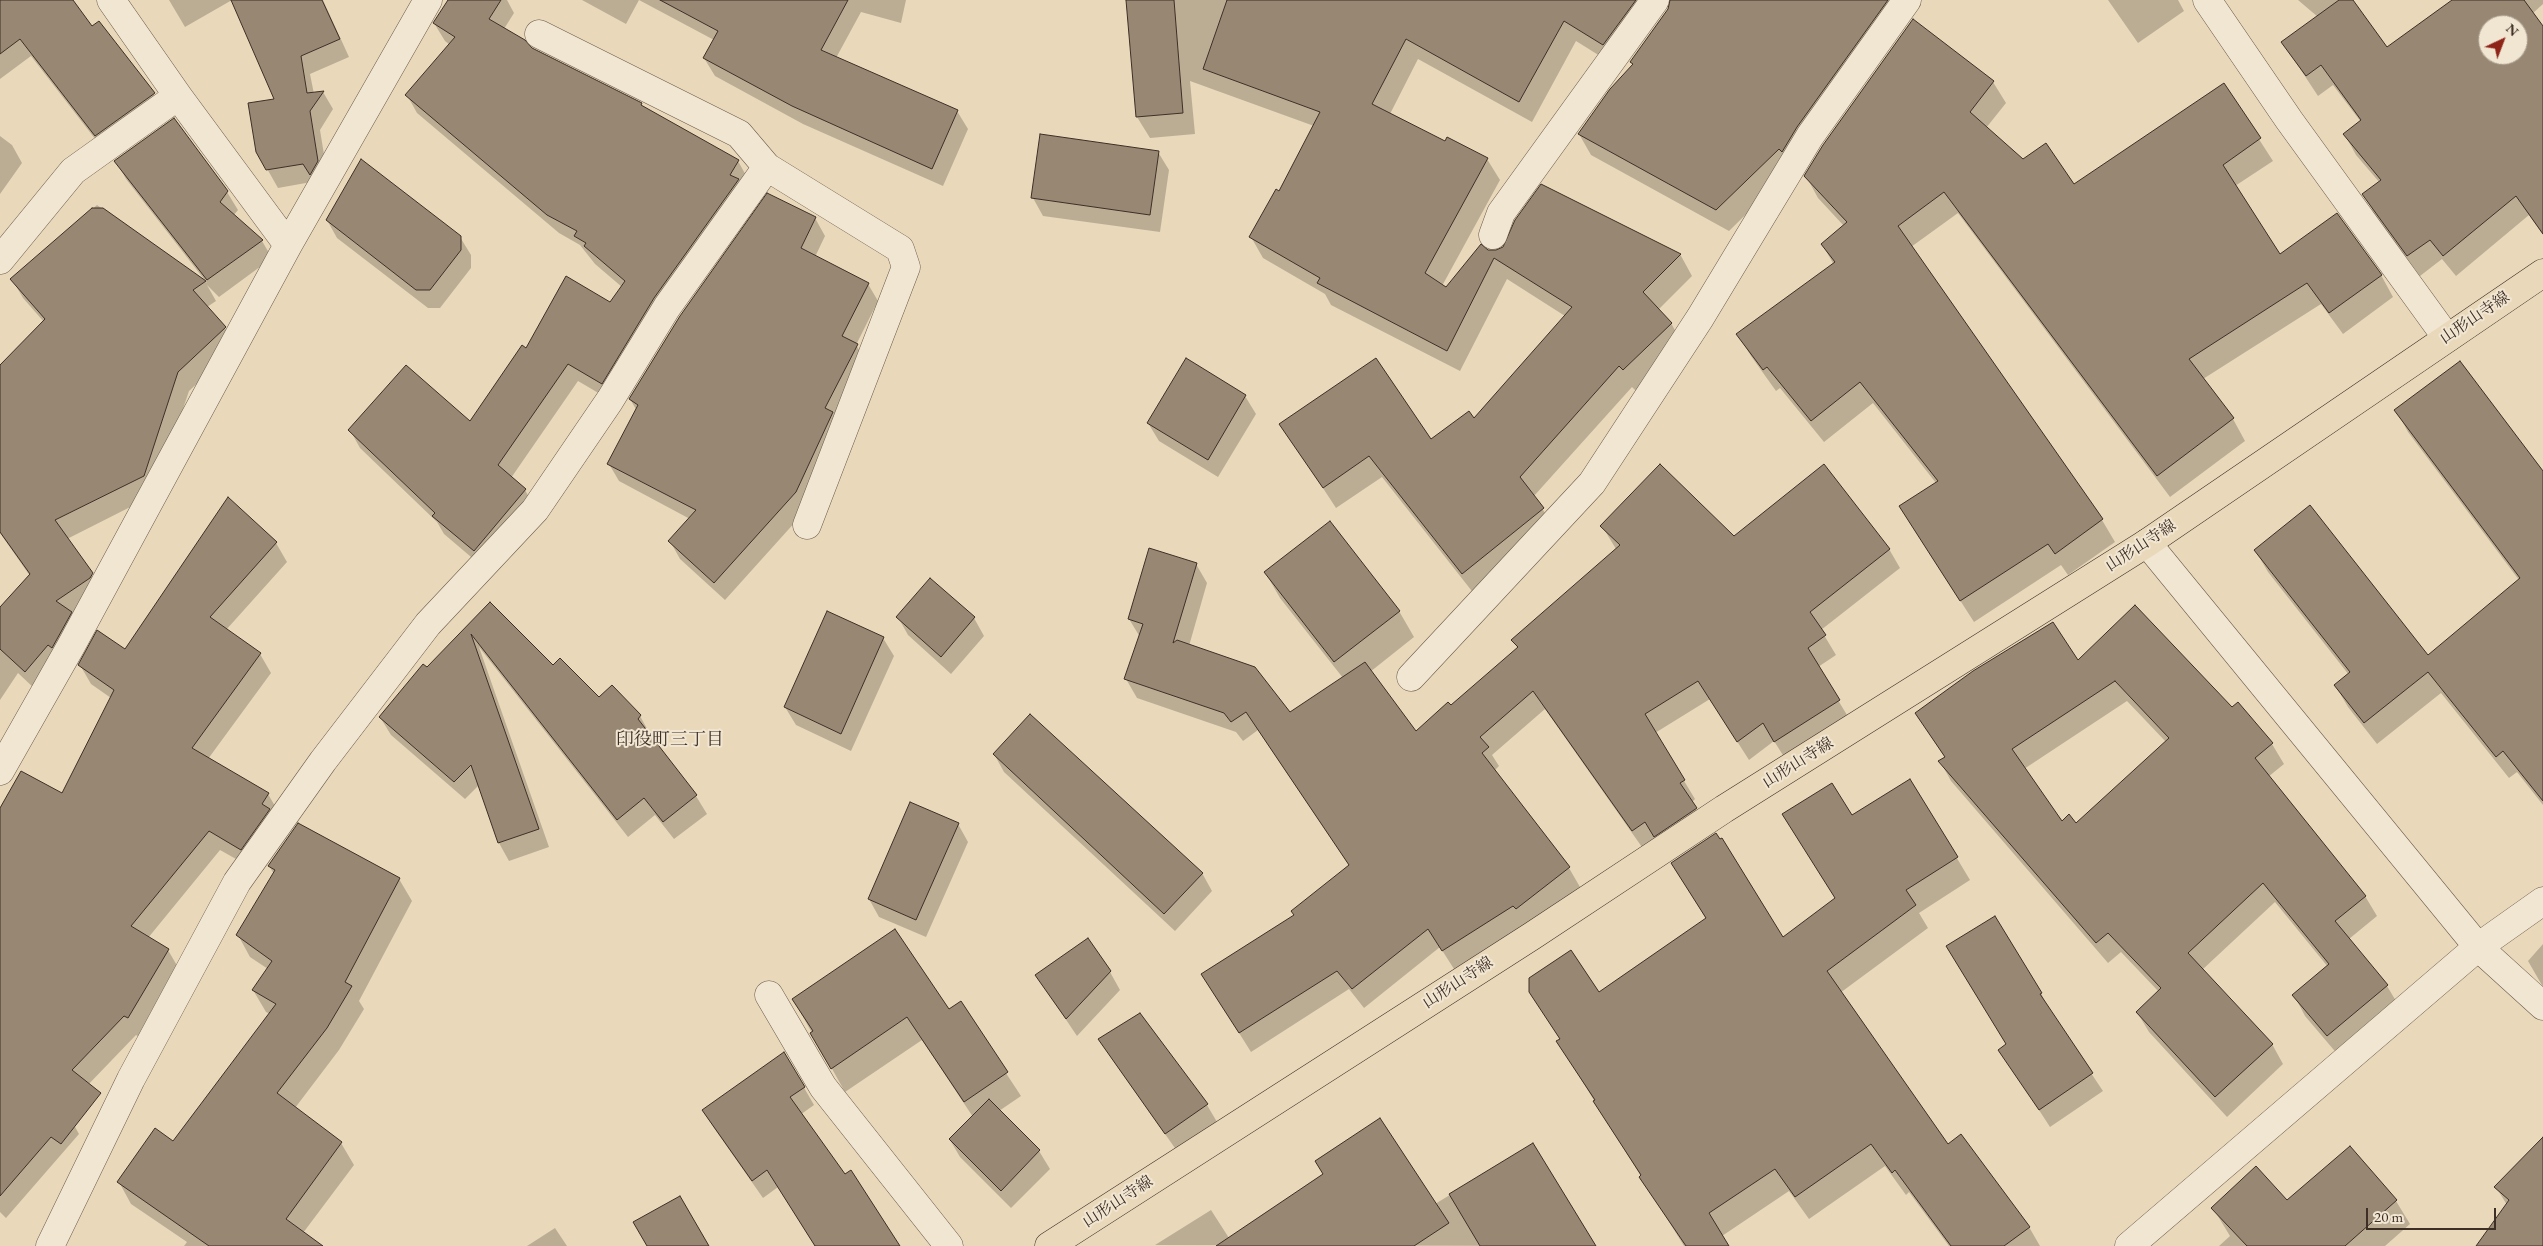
<!DOCTYPE html>
<meta charset="utf-8">
<style>
body{margin:0}
#map{position:relative;width:2543px;height:1246px;overflow:hidden;background:#e9d9ba;font-family:"EB Garamond",serif}
canvas{display:block}
.north{position:absolute;left:2478px;top:15px;width:50px;height:50px;box-sizing:border-box;background:#f1e6d2;border:1px solid #a99d8d;border-radius:50%;rotate:43deg;font-size:14px;font-weight:700;line-height:20px;text-align:center;color:#3e2f26}
.north::after{content:'';display:block;margin:auto;width:18px;height:22px;background:#8f2418;clip-path:polygon(50% 0,100% 100%,50% 72%,0 100%)}
.scale{position:absolute;left:2366px;top:1208px;width:130px;height:22px;box-sizing:border-box;border:2px solid #3e2f26;border-top:0;padding-left:6px;font-size:15px;line-height:18px;white-space:nowrap;color:#3e2f26;-webkit-text-stroke:4px #f1e6d2;paint-order:stroke}
</style>
<div id="map">
<canvas width="2543" height="1246"></canvas>
<div class="north">N</div>
<div class="scale">20 m</div>
</div>
<script>
const context = document.querySelector('canvas').getContext('2d');
context.lineJoin = 'round';
function paint(path, color) { context.fillStyle = color; context.fill(path, 'evenodd'); }
const toPath = rows => new Path2D(rows.map(r => 'M' + r).join(''));
function trace(path, color, width, dash) { context.strokeStyle = color; context.lineWidth = width; context.lineCap = dash ? 'butt' : 'round'; context.setLineDash(dash || []); context.stroke(path); }
function write(font, color, halo, rows, align = 'center') {
  context.font = font + ' "EB Garamond","Noto Serif JP",serif'; context.lineWidth = 4; context.setLineDash([]); context.textBaseline = 'middle'; context.strokeStyle = halo; context.fillStyle = color; for (const [text, x, y, turn = 0] of rows) {
    context.save(); context.translate(x, y); context.rotate((+turn || 0) * Math.PI / 180); context.textAlign = isNaN(turn) ? turn : align; if (halo) context.strokeText(text, 0, 0); context.fillText(text, 0, 0); context.restore();
  }
}
const shadow = toPath([
 [0,0,72,0,92,28,99,23,154,94,164,112,106,153,31,56,0,79],
 [169,0,323,0,349,57,310,74,314,94,323,92,333,109,320,130,328,179,278,188,257,151,276,100,232,0,185,27],
 [449,0,507,0,514,13,504,29,531,49,641,104,643,107,738,161,748,179,612,401,578,381,511,478,525,490,535,508,484,568,444,534,437,522,360,448,350,430,470,423,526,350,611,304,622,287,595,264,580,245,559,233,417,113,407,95,450,45,445,41,434,23],
 [582,0,906,0,901,23,861,12,836,58,957,111,968,129,943,186,803,124,715,76,704,58,714,40,639,0,626,24],
 [1127,0,1896,0,1792,169,1729,231,1591,155,1579,134,1633,66,1631,62,1671,5,1661,7,1616,66,1576,41,1532,122,1418,59,1390,114,1446,143,1487,159,1500,180,1442,286,1447,289,1488,251,1680,254,1692,276,1658,310,1671,323,1683,345,1636,391,1632,387,1534,496,1556,530,1475,595,1382,477,1336,508,1281,424,1431,441,1474,420,1565,316,1507,279,1460,371,1331,305,1325,294,1263,258,1251,237,1279,192,1314,126,1190,81,1195,134,1150,138,1137,117],
 [2108,0,2178,0,2184,11,2138,43],
 [2298,0,2351,0,2387,49,2454,0,2543,0,2543,4,2532,14,2543,28,2543,235,2529,215,2456,276,2442,259,2420,276,2375,215,2364,195,2380,183,2356,155,2345,135,2361,122,2333,85,2318,96,2283,43,2318,17],
 [2488,25,2518,25,2518,55,2488,55],
 [1993,82,2006,103,1986,128,2023,160,2074,186,2224,85,2273,161,2235,186,2280,256,2381,275,2393,297,2343,334,2321,304,2203,379,2233,419,2245,441,2170,497,1958,213,1911,247,2102,520,2115,542,2068,575,2061,565,1974,622,1900,507,1936,483,1873,403,1824,442,1780,388,1776,391,1751,356,1738,335,1834,265,1822,244,1844,226,1818,198,1806,176],
 [174,120,227,192,238,210,233,216,262,241,272,258,219,297,207,285,216,301,207,307,225,328,236,347,189,391,154,495,67,539,103,593,36,690,18,673,0,700,0,609,30,576,0,533,0,366,44,322,23,298,12,279,97,205,207,283,126,179,116,161],
 [0,136,12,145,22,163,0,194],
 [1158,152,1169,170,1160,232,1043,216,1033,198],
 [815,218,825,236,815,257,868,284,878,301,856,345,867,363,806,510,725,600,680,559,670,541,690,519,619,481,609,464,637,411,630,399],
 [327,220,460,237,471,255,471,268,440,308,428,308,337,238],
 [1245,396,1256,414,1218,477,1159,441,1148,423],
 [2396,410,2543,473,2543,805,2517,772,2509,778,2441,693,2377,744,2348,707,2335,685,2349,675,2268,572,2255,550,2428,657,2519,580,2408,432],
 [1602,526,1889,549,1900,568,1821,630,1836,655,1818,667,1850,720,1786,760,1774,741,1749,760,1710,699,1655,733,1695,799,1692,802,1707,827,1644,850,1545,709,1492,755,1499,766,1494,771,1569,868,1580,887,1527,927,1525,924,1454,969,1440,947,1364,1008,1349,989,1251,1052,1214,993,1350,866,1258,730,1243,741,1236,732,1137,698,1126,679,1140,637,1129,619,1196,564,1207,583,1189,646,1289,714,1343,678,1280,598,1265,572,1399,611,1414,637,1370,672,1416,733,1451,707,1518,649,1513,640,1616,549],
 [276,543,287,562,226,630,260,654,271,673,208,759,268,794,279,813,252,868,220,850,148,938,168,950,179,969,139,1037,136,1035,85,1088,0,1016,0,811,62,795,111,698,91,684,80,665,125,651],
 [490,604,553,667,599,699,640,716,650,734,649,735,696,796,707,814,674,839,655,815,628,837,479,647,549,847,509,861,499,843,479,785,465,799,391,735,380,717],
 [898,617,974,618,984,636,951,674,908,635],
 [883,638,894,656,851,751,796,725,785,707],
 [2078,662,2232,708,2238,703,2272,744,2284,764,2268,777,2365,896,2377,916,2349,939,2387,986,2399,1006,2339,1056,2305,1016,2294,995,2328,967,2275,902,2202,970,2272,1044,2283,1064,2227,1117,2149,1032,2137,1012,2159,992,2121,952,2108,963,1951,781,1940,761,1945,758,1916,713],
 [2127,701,2166,742,2076,824,2061,823,2024,769],
 [994,754,1202,873,1212,891,1175,931,1004,772],
 [1910,780,1970,880,1919,913,1928,928,1840,993,1948,1146,2029,1227,2040,1246,1949,1246,1909,1192,1906,1195,1885,1166,1809,1219,1789,1191,1722,1236,1728,1246,1684,1246,1558,1042,1598,994,1706,919,1672,863,1783,939,1836,899,1852,817],
 [958,824,968,842,926,937,879,917,869,899],
 [269,866,399,879,412,901,359,1001,364,1009,339,1050,295,1108,341,1143,354,1165,303,1233,321,1246,184,1246,187,1242,131,1204,119,1182,174,1143,270,1014,266,1012,253,990,268,969,250,957,238,935,274,874],
 [2543,944,2543,987,2528,961],
 [1958,964,2041,993,2050,1012,2103,1091,2050,1127,2000,1050,2008,1045],
 [1110,972,1120,990,1077,1036,1036,975],
 [793,999,948,1011,960,1003,1021,1096,999,1111,1039,1151,1050,1169,1011,1208,960,1157,950,1140,973,1117,922,1040,845,1092],
 [1099,1040,1207,1105,1217,1122,1177,1151],
 [784,1053,814,1105,800,1115,898,1246,815,1246,778,1187,763,1198,714,1128,703,1111],
 [0,1074,69,1116,79,1134,6,1218,0,1212],
 [1532,1145,1594,1246,1155,1245,1211,1210,1229,1238,1435,1204],
 [2350,1148,2396,1201,2410,1224,2385,1246,2219,1246,2230,1236,2213,1208,2287,1202],
 [2543,1155,2543,1246,2478,1246,2507,1205,2496,1187],
 [555,1228,567,1246,527,1246]
]);
const building = toPath([
 [0,0,73,0,92,26,99,21,155,93,95,136,20,39,0,54,0,0],
 [231,0,322,0,340,39,301,56,307,93,324,91,310,111,318,161,310,175,303,164,266,170,256,152,248,103,274,99,231,0],
 [448,0,501,0,489,19,525,40,532,48,642,103,641,105,739,160,730,175,739,179,654,298,602,384,568,364,498,465,526,489,474,551,432,516,435,513,348,430,406,365,470,421,522,345,526,348,566,276,610,302,625,281,584,246,586,243,574,236,577,231,547,215,405,95,455,37,433,23,448,0],
 [660,0,848,0,821,50,958,110,932,169,792,106,703,58,718,31,660,0],
 [1126,0,1174,0,1183,113,1136,117,1126,0],
 [1227,0,1636,0,1603,45,1564,21,1519,102,1406,39,1372,104,1445,141,1447,137,1488,158,1425,273,1446,287,1481,244,1488,250,1496,250,1503,247,1515,220,1541,184,1681,254,1643,292,1672,323,1623,370,1619,366,1520,477,1544,508,1462,574,1369,456,1323,488,1279,424,1376,358,1431,439,1469,411,1474,418,1572,307,1494,258,1447,351,1317,283,1320,278,1249,237,1276,189,1279,191,1320,112,1203,69,1227,0],
 [1670,0,1888,0,1797,127,1782,152,1779,149,1716,210,1578,134,1610,89,1633,64,1630,62,1668,9,1670,0],
 [2339,0,2353,0,2387,47,2452,0,2524,0,2543,26,2543,234,2516,196,2443,256,2430,240,2407,256,2362,194,2381,180,2343,134,2361,120,2321,65,2306,76,2281,42,2339,0],
 [2488,25,2518,25,2518,55,2488,55,2488,25],
 [1913,19,1994,81,1970,112,2023,159,2046,143,2074,184,2224,83,2261,138,2223,165,2280,254,2337,213,2382,275,2329,313,2307,283,2189,359,2234,418,2157,476,1944,192,1898,226,2103,519,2055,554,2048,544,1960,601,1899,506,1938,481,1860,382,1811,421,1767,367,1763,370,1736,334,1835,262,1821,244,1847,222,1804,176,1823,145,1913,19],
 [174,118,228,191,220,202,263,240,207,280,114,161,174,118],
 [1040,134,1159,151,1150,215,1031,198,1040,134],
 [361,159,461,236,461,250,430,290,416,290,326,220,361,159],
 [767,193,816,217,801,248,869,283,842,336,858,344,825,408,833,412,796,492,714,583,668,541,696,510,607,464,638,405,629,399,680,316,767,193],
 [92,208,103,208,206,281,193,290,226,327,178,372,144,476,55,520,93,573,90,578,56,601,72,612,52,648,48,645,25,672,0,649,0,607,30,574,0,532,0,365,45,319,10,279,92,208],
 [1186,358,1246,395,1208,460,1147,423,1186,358],
 [2460,361,2543,471,2543,801,2503,751,2496,757,2428,672,2364,723,2334,685,2350,672,2254,550,2310,505,2428,655,2520,578,2394,410,2460,361],
 [1660,464,1734,536,1824,464,1890,549,1810,612,1826,635,1808,648,1840,700,1774,742,1763,723,1737,742,1698,681,1645,714,1685,780,1680,783,1697,808,1654,837,1645,822,1632,831,1533,691,1480,737,1489,747,1482,753,1570,867,1516,909,1513,906,1442,951,1428,929,1352,989,1337,971,1239,1033,1201,974,1294,915,1291,911,1349,865,1246,712,1231,722,1224,713,1124,679,1143,624,1128,619,1149,548,1197,563,1173,643,1177,640,1255,667,1290,712,1365,662,1416,731,1448,702,1451,705,1518,647,1511,640,1620,545,1600,526,1660,464],
 [228,497,277,542,210,617,261,653,192,748,269,793,262,804,270,809,241,850,209,831,131,926,169,949,128,1018,124,1016,72,1070,101,1093,61,1144,51,1137,0,1196,0,808,21,771,62,793,114,690,78,665,97,630,125,649,228,497],
 [1330,521,1400,611,1334,662,1264,572,1330,521],
 [930,578,975,617,941,657,896,617,930,578],
 [490,602,553,665,560,658,599,697,612,685,641,715,638,719,697,795,663,822,644,798,617,820,471,634,539,829,498,843,471,765,454,782,379,717,423,664,427,667,490,602],
 [2135,605,2232,707,2238,702,2273,743,2255,758,2366,896,2335,921,2388,985,2327,1036,2292,995,2329,964,2263,883,2188,953,2273,1044,2215,1097,2136,1012,2161,988,2108,933,2096,943,1938,761,1945,757,1915,713,1973,671,2053,622,2078,660,2135,605],
 [2115,681,2169,738,2076,823,2069,814,2062,821,2012,749,2115,681],
 [827,611,884,637,841,734,784,707,827,611],
 [1030,714,1203,873,1164,914,993,754,1030,714],
 [1910,779,1958,857,1906,890,1916,905,1827,971,1948,1144,1961,1134,2030,1227,2004,1246,1951,1246,1895,1170,1892,1173,1871,1144,1795,1197,1775,1169,1709,1213,1729,1246,1686,1246,1639,1177,1641,1175,1593,1101,1595,1100,1556,1041,1560,1039,1529,992,1529,978,1571,950,1599,992,1706,918,1671,863,1716,833,1720,839,1722,838,1783,937,1835,898,1782,814,1832,783,1852,815,1910,779],
 [910,802,959,823,916,920,868,899,910,802],
 [298,823,400,878,345,982,352,986,327,1028,277,1093,342,1142,286,1219,323,1246,209,1246,117,1182,155,1128,173,1141,276,1004,252,990,272,961,236,935,275,870,268,866,298,823],
 [1995,916,2042,993,2040,994,2093,1073,2039,1110,1998,1050,2006,1044,1946,946,1995,916],
 [895,929,949,1009,961,1001,1008,1072,964,1102,907,1017,831,1069,810,1033,813,1031,792,999,895,929],
 [1088,938,1111,971,1066,1019,1035,975,1088,938],
 [1140,1013,1208,1104,1165,1134,1098,1039,1140,1013],
 [784,1052,805,1087,790,1097,845,1174,851,1170,900,1246,815,1246,767,1170,752,1181,702,1110,784,1052],
 [989,1099,1040,1150,1001,1191,949,1139,989,1099],
 [1380,1118,1449,1223,1414,1246,1216,1246,1323,1174,1315,1161,1380,1118],
 [2543,1137,2543,1246,2476,1246,2509,1200,2494,1187,2543,1137],
 [1533,1143,1596,1246,1480,1246,1449,1194,1533,1143],
 [2350,1146,2397,1200,2345,1246,2247,1246,2211,1208,2256,1166,2287,1200,2350,1146],
 [680,1196,709,1246,647,1246,633,1222,680,1196]
]);
const minor = toPath([
 [111,0,178,96,288,245],
 [2207,0,2289,120,2447,338],
 [539,34,739,134,767,167,900,249,906,267,807,525],
 [1493,235,1501,213,1655,0],
 [0,260,73,171,178,96],
 [2147,543,2478,947,2543,1006],
 [1411,677,1592,483,1700,318,1810,136,1907,0],
 [0,771,71,646,288,245,428,0],
 [769,995,823,1087,949,1246],
 [50,1246,131,1079,237,882,323,761,428,624,535,510,610,400,667,307,767,167],
 [2129,1246,2478,947,2543,901]
]);
const major = toPath([
 [1049,1246,1532,936,1724,809,2147,543,2543,273]
]);
const streetNames = [
 ["山形山寺線",2475,318,-34],
 ["山形山寺線",2141,546,-33],
 ["山形山寺線",1798,763,-32],
 ["山形山寺線",1458,983,-33],
 ["山形山寺線",1118,1202,-33]
];
const neighbourhoodNames = [
 ["印役町三丁目",670,740]
];
paint(shadow, '#0003');
paint(building, '#978773');
trace(building, '#3e2f26', 1);
trace(minor, '#695a4b', 29);
trace(major, '#3e2f26', 29);
trace(minor, '#f1e6d2', 28);
trace(major, '#e9d9ba', 28);
write('16px', '#3e2f26', '#f1e6d2', streetNames);
write('18px', '#3e2f26', '#f1e6d2', neighbourhoodNames);
</script>
